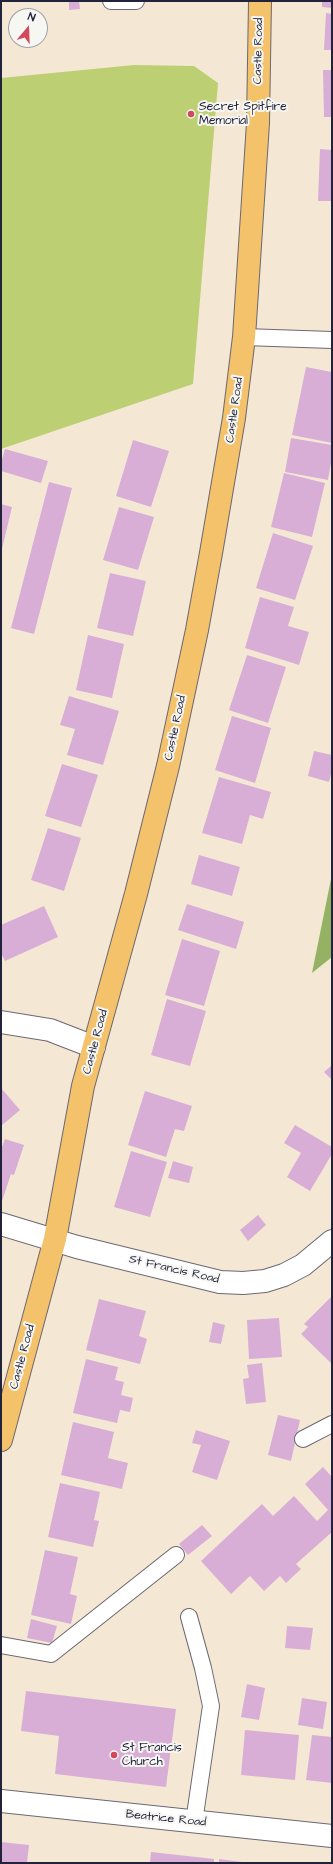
<!DOCTYPE html>
<style>
body{margin:0}
#map{position:relative;width:333px;height:1864px;overflow:hidden;background:#f4e8d5;font-family:"Architects Daughter",sans-serif}
canvas{display:block}
.frame{position:absolute;inset:0;border:2px solid #22223b;pointer-events:none}
.north{position:absolute;left:8px;top:8px;width:40px;height:40px;box-sizing:border-box;background:#f6f6f2;border:1px solid #a1a1a9;border-radius:50%;rotate:19deg;font-size:11px;font-weight:700;line-height:16px;text-align:center;color:#22223b}
.north::after{content:'';display:block;margin:auto;width:14px;height:18px;background:#d1495b;clip-path:polygon(50% 0,100% 100%,50% 72%,0 100%)}
</style>
<div id="map">
<canvas width="333" height="1864"></canvas>
<div class="frame"></div>
<div class="north">N</div>
</div>
<script>
const context = document.querySelector('canvas').getContext('2d');
context.lineJoin = 'round';
function paint(path, color) { context.fillStyle = color; context.fill(path, 'evenodd'); }
const toPath = rows => new Path2D(rows.map(r => 'M' + r).join(''));
function trace(path, color, width, dash) { context.strokeStyle = color; context.lineWidth = width; context.lineCap = dash ? 'butt' : 'round'; context.setLineDash(dash || []); context.stroke(path); }
function write(font, color, halo, rows, align = 'center') {
  context.font = font + ' "Architects Daughter",sans-serif'; context.lineWidth = 4; context.setLineDash([]); context.textBaseline = 'middle'; context.strokeStyle = halo; context.fillStyle = color; for (const [text, x, y, turn = 0] of rows) {
    context.save(); context.translate(x, y); context.rotate((+turn || 0) * Math.PI / 180); context.textAlign = isNaN(turn) ? turn : align; if (halo) context.strokeText(text, 0, 0); context.fillText(text, 0, 0); context.restore();
  }
}
const green = toPath([
 [134,65,194,66,218,83,193,384,1,449,1,78]
]);
const forest = toPath([
 [332,874,332,957,312,973]
]);
const building = toPath([
 [69,1,79,1,80,9,69,10],
 [322,1,332,1,332,8,322,7],
 [326,13,332,14,332,50,324,50],
 [323,70,332,70,332,117,324,117],
 [320,149,332,150,332,201,318,201],
 [306,367,332,372,332,443,292,435],
 [291,438,332,445,332,457,328,480,285,472],
 [133,440,169,451,151,507,116,496],
 [5,449,48,461,41,483,1,471,1,463],
 [284,473,325,483,312,537,271,527],
 [49,482,72,488,34,634,11,628],
 [1,504,12,507,2,549,1,549],
 [119,507,154,517,138,570,103,560],
 [273,533,313,546,295,600,256,588],
 [110,573,146,581,133,636,97,628],
 [260,597,294,607,288,626,309,632,299,665,245,648],
 [88,635,124,644,112,698,76,690],
 [247,655,286,667,268,723,229,710],
 [69,696,119,711,103,765,67,755,75,729,60,725],
 [232,716,271,728,255,783,215,770],
 [314,751,332,755,332,770,329,782,308,776],
 [62,764,98,775,81,827,45,816],
 [219,777,271,792,263,819,250,815,242,844,202,833],
 [48,828,81,838,64,891,31,880],
 [199,855,240,867,232,896,191,884],
 [187,904,244,922,236,949,178,930],
 [44,906,58,937,5,961,1,953,1,925],
 [182,939,220,951,204,1006,165,995],
 [167,999,206,1011,190,1066,151,1055],
 [332,1065,332,1080,324,1072],
 [1,1088,20,1110,1,1126],
 [145,1091,192,1106,184,1131,175,1129,166,1157,128,1145],
 [295,1125,332,1147,332,1154,310,1191,287,1177,301,1153,284,1143],
 [5,1139,24,1145,14,1175,11,1174,1,1204,1,1147,2,1147],
 [131,1151,167,1162,150,1217,114,1207],
 [173,1161,193,1167,189,1183,168,1178],
 [258,1215,266,1225,248,1241,240,1230],
 [332,1296,332,1364,301,1334,308,1327,304,1324],
 [99,1299,146,1311,139,1336,147,1339,140,1364,86,1350],
 [279,1318,282,1357,249,1359,247,1320],
 [213,1322,225,1325,221,1344,209,1342],
 [86,1359,118,1367,115,1380,124,1382,121,1395,133,1398,130,1412,120,1410,117,1423,73,1413],
 [262,1363,266,1402,246,1404,243,1379,249,1378,247,1365],
 [278,1415,300,1420,291,1461,268,1455],
 [73,1422,114,1432,108,1458,128,1463,122,1489,61,1475],
 [196,1430,230,1441,217,1480,192,1472,201,1445,192,1443],
 [323,1467,332,1477,332,1532,296,1564,301,1569,286,1583,280,1576,264,1591,250,1576,231,1594,201,1561,262,1504,273,1516,294,1496,317,1521,328,1510,305,1484],
 [60,1483,100,1492,94,1520,99,1521,93,1547,48,1537],
 [202,1525,212,1536,188,1555,179,1544],
 [45,1550,78,1557,70,1594,77,1596,71,1624,31,1615],
 [31,1619,57,1626,52,1643,27,1638],
 [287,1626,313,1628,310,1650,285,1648],
 [247,1684,265,1688,259,1720,241,1717],
 [26,1691,176,1709,166,1787,55,1774,59,1736,21,1731],
 [302,1698,327,1702,323,1729,298,1725],
 [245,1730,299,1735,295,1780,241,1775],
 [312,1735,332,1737,332,1783,306,1780],
 [1,1842,29,1845,27,1863,1,1863],
 [151,1852,214,1859,214,1863,150,1863],
 [219,1859,242,1862,242,1863,219,1863]
]);
const service = toPath([
 [111,1,136,1],
 [244,337,332,340],
 [303,1439,332,1424],
 [189,1617,203,1668,211,1706,194,1822],
 [1,1645,51,1654,176,1555]
]);
const minor = toPath([
 [1,1022,50,1030,94,1047],
 [1,1224,77,1247,220,1282,243,1283,265,1281,284,1275,303,1265,332,1241],
 [1,1801,332,1836]
]);
const primary = toPath([
 [1,1440,55,1239,83,1086,136,894,168,766,197,630,211,553,234,418,244,337,258,123,260,1]
]);
const markers = [
 [191,114,4,"#d1495b"],
 [114,1755,4,"#d1495b"]
];
const streetNames = [
 ["Castle Road",259,51,-89],
 ["Castle Road",235,410,-82],
 ["Castle Road",176,728,-78],
 ["Castle Road",96,1042,-75],
 ["St Francis Road",174,1270,13],
 ["Castle Road",23,1357,-75],
 ["Beatrice Road",166,1819,6]
];
const poiNames = [
 ["Secret Spitfire",199,107],
 ["Memorial",199,121],
 ["St Francis",122,1748],
 ["Church",122,1762]
];
paint(green, '#bccf72');
paint(forest, '#95b264');
paint(building, '#d8aed7');
trace(service, '#6c6771', 18);
trace(minor, '#6c6771', 24);
trace(primary, '#6c6771', 24);
trace(service, '#fff', 16);
trace(minor, '#fff', 22);
trace(primary, '#f3c26a', 22);
for (const [x, y, r, color] of markers) { const dot = new Path2D(); dot.arc(x, y, r, 0, 2 * Math.PI); context.fillStyle = color; context.fill(dot); trace(dot, '#f6f6f2', 1.5); }
write('12px', '#22223b', '#f6f6f2', streetNames);
write('12px', '#22223b', '#f6f6f2', poiNames, 'left');
</script>
